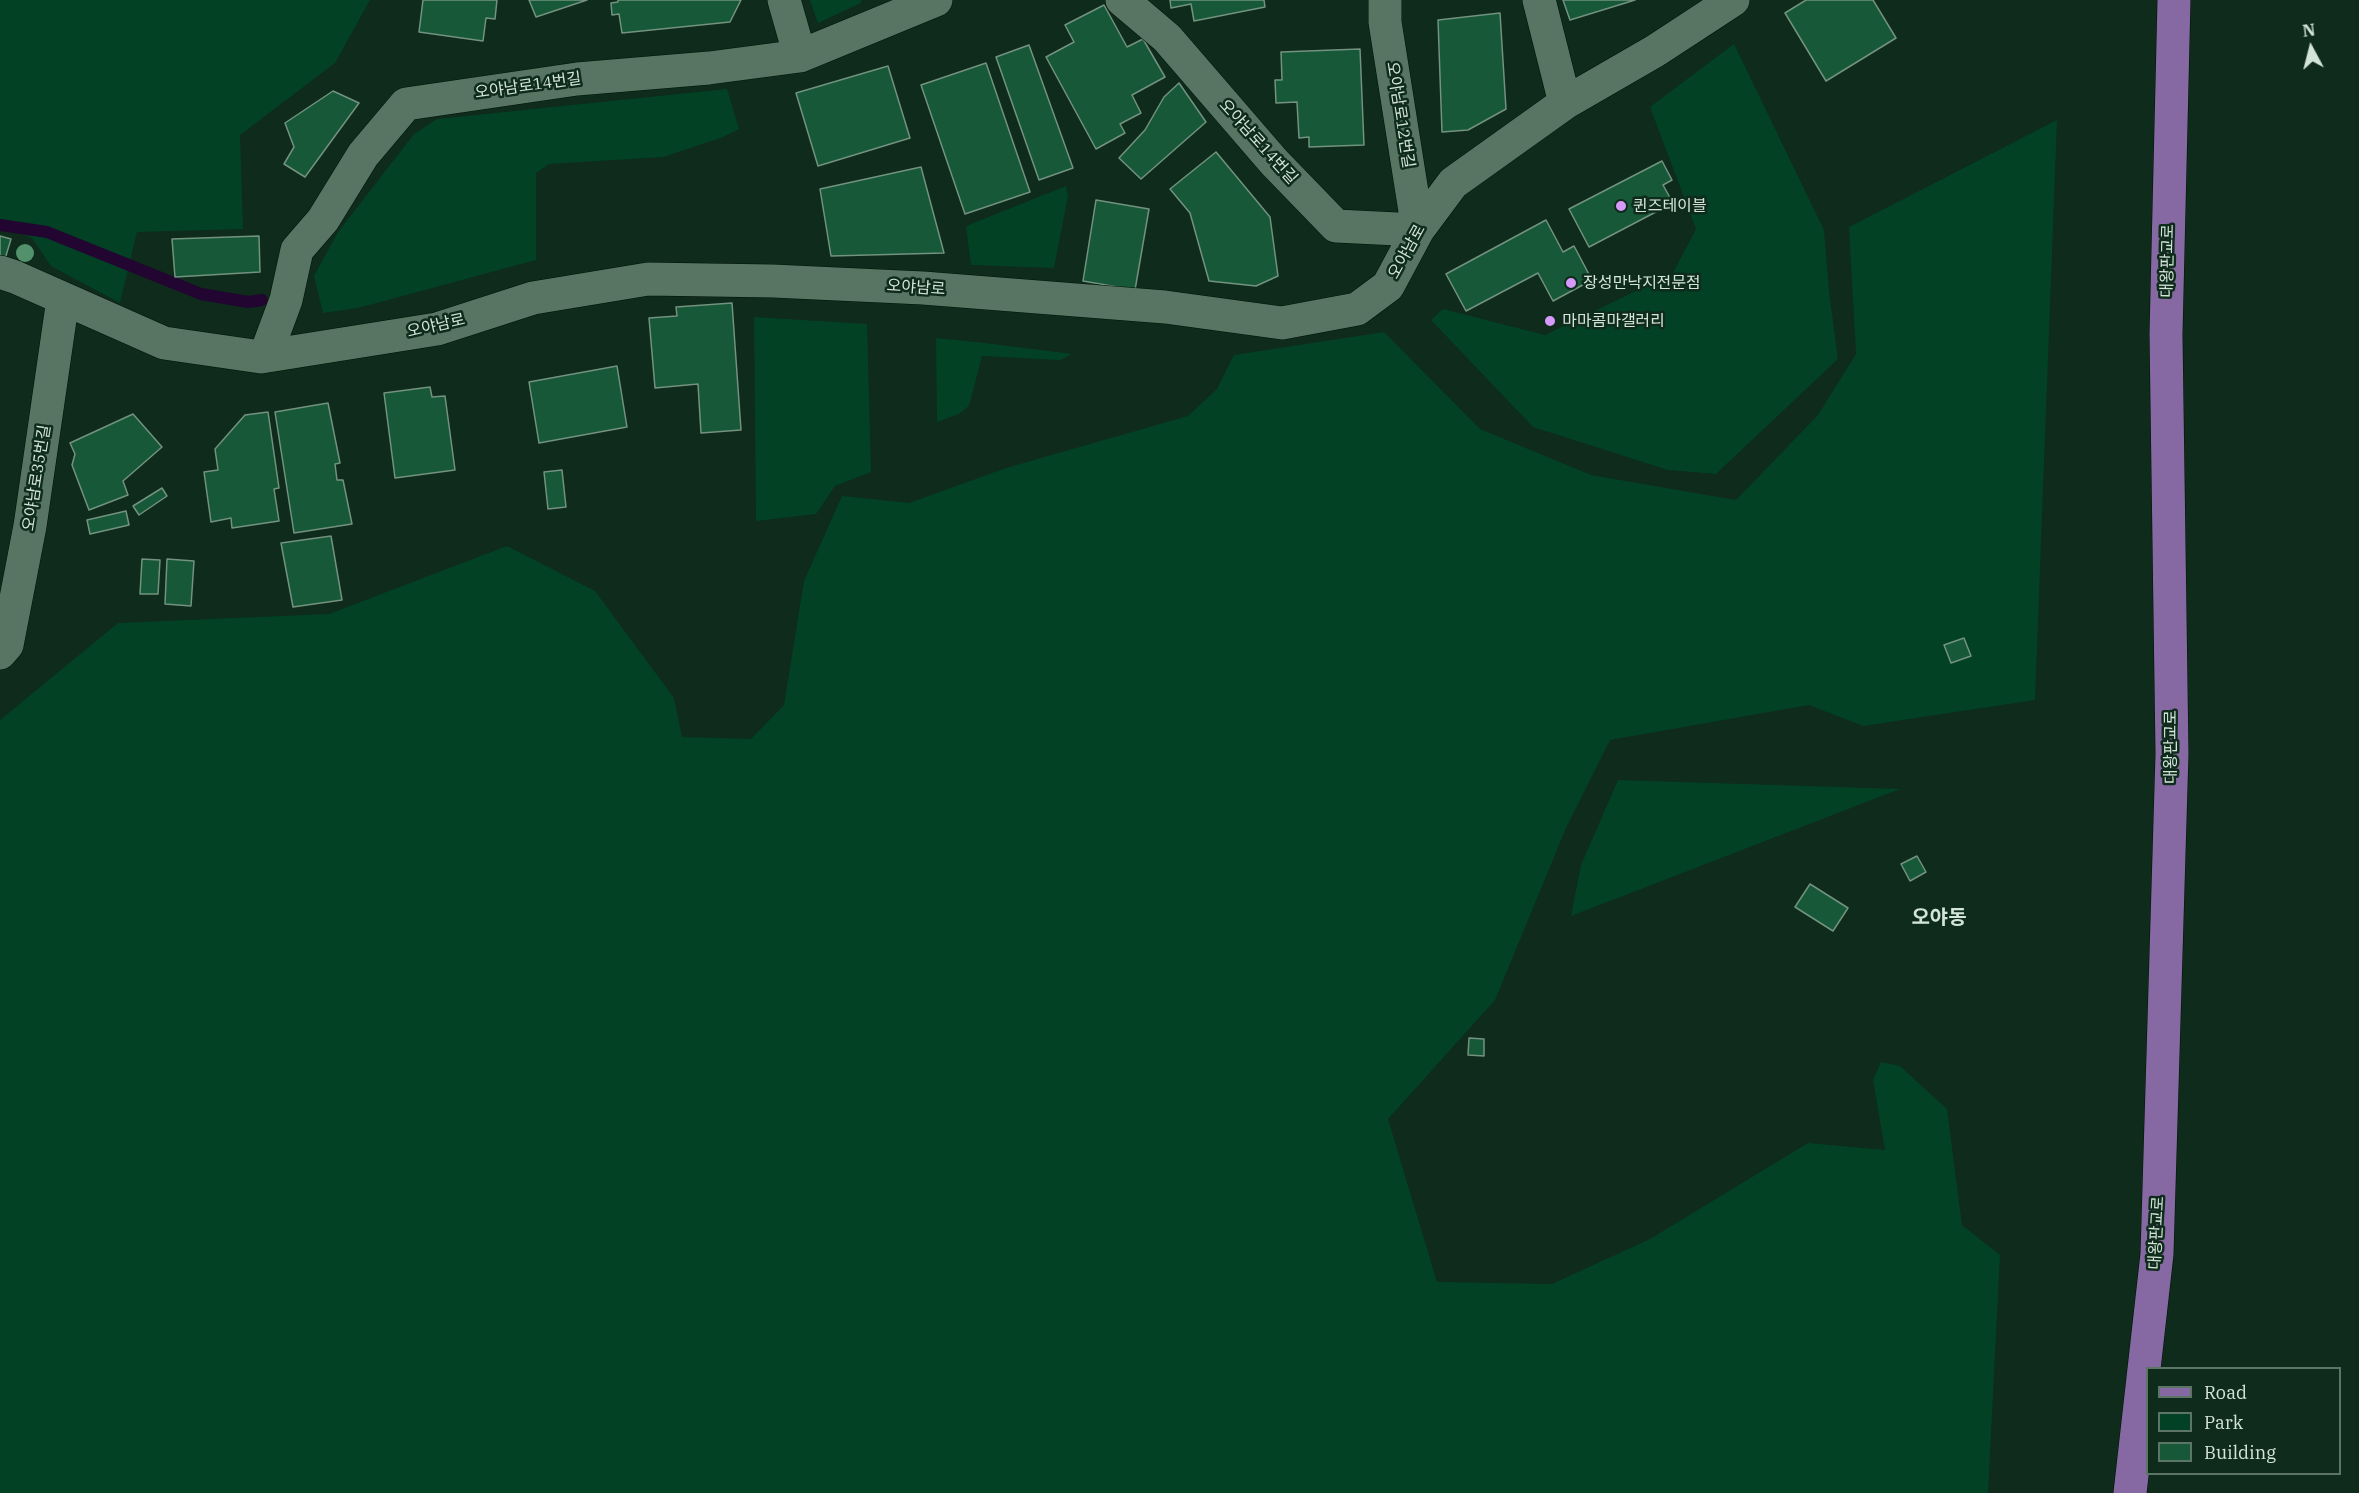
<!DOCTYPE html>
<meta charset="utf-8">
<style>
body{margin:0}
#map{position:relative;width:2359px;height:1493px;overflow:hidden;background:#0e2b1b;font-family:"IBM Plex Serif",serif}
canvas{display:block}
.legend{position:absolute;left:2146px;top:1367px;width:195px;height:108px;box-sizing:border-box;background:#0e2b1b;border:2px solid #5d7567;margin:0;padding:8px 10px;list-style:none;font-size:18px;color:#d3e4d9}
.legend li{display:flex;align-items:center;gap:12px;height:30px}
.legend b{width:30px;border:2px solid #5d7567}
.north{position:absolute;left:2281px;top:18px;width:60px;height:60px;-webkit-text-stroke:4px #0e2b1b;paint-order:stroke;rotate:353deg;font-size:16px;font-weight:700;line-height:24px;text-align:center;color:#d3e4d9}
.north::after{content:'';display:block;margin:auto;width:21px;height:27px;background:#d3e4d9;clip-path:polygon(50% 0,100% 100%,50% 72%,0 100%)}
</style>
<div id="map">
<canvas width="2359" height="1493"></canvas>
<ul class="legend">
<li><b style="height:8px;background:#8669a3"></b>Road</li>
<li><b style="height:16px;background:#034125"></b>Park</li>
<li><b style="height:16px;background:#165837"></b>Building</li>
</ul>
<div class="north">N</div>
</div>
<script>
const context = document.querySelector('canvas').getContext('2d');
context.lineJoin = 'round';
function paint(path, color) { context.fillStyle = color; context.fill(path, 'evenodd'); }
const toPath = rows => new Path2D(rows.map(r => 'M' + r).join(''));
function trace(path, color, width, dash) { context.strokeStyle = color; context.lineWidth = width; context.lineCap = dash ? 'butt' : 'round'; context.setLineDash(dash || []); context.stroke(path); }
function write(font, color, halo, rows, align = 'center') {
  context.font = font + ' "IBM Plex Serif","Noto Sans KR",serif'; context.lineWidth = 5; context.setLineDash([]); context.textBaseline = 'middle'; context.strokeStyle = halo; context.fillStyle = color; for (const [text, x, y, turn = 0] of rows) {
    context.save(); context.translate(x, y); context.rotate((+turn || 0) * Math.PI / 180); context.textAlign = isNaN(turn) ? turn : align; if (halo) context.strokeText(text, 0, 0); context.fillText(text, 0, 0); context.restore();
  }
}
const green = toPath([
 [0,0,370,0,335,63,240,135,243,229,137,232,120,303,51,266,32,238,0,226],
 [810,0,861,0,861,3,818,23],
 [1734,44,1824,230,1829,291,1838,359,1716,474,1668,470,1533,427,1431,320,1443,309,1545,335,1673,273,1696,229,1650,107],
 [727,89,739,129,723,137,663,157,549,164,536,173,536,260,358,308,323,313,314,276,338,232,414,134,437,119],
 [2057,120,2035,700,1863,726,1809,705,1610,740,1566,828,1495,1000,1388,1119,1437,1282,1552,1284,1650,1239,1808,1143,1885,1150,1873,1080,1881,1062,1900,1066,1947,1109,1962,1225,2000,1255,1988,1493,0,1493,0,720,118,623,329,614,507,546,595,591,674,698,682,737,751,739,784,705,804,581,842,496,909,503,1006,468,1188,416,1217,389,1234,355,1384,332,1480,429,1591,475,1736,500,1818,415,1856,354,1849,227],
 [1066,186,1068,196,1054,268,971,265,966,226],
 [754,317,867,324,871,472,835,486,816,514,756,521],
 [936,338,985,343,1072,354,1060,360,982,356,969,406,959,414,937,422],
 [1618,780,1900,789,1571,916,1581,865]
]);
const stream = toPath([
 [0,225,47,232,201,294,248,302,262,300]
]);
const building = toPath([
 [423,0,497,0,495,19,486,18,483,41,419,32,423,0],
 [529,0,587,0,536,17,529,0],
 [618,0,741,0,730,22,622,33,619,14,612,15,611,3,618,2,618,0],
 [1170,0,1264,0,1265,7,1194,21,1191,4,1171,8,1170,0],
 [1563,0,1635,0,1570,20,1563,0],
 [1806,0,1873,0,1896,38,1826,81,1785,13,1806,0],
 [1104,5,1127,47,1143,39,1165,77,1132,95,1141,113,1120,124,1125,133,1096,149,1046,57,1074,42,1065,25,1104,5],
 [1500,13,1506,109,1468,130,1442,132,1438,20,1500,13],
 [1029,45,1073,168,1039,180,996,57,1029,45],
 [1360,49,1364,145,1309,147,1309,137,1299,138,1297,102,1276,103,1275,80,1282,80,1281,52,1360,49],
 [986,63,1030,192,965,214,921,85,986,63],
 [888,66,910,138,818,166,796,93,888,66],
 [1179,83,1206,122,1141,179,1119,158,1145,130,1164,97,1179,83],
 [333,91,359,103,305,177,284,164,294,147,285,123,333,91],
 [1216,152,1270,217,1278,276,1256,286,1209,281,1190,213,1170,189,1216,152],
 [1662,161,1672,180,1663,185,1673,203,1589,247,1569,209,1662,161],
 [921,167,944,253,831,256,820,189,921,167],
 [1096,200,1149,209,1135,290,1083,281,1096,200],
 [1546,220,1563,252,1574,246,1592,280,1553,301,1538,273,1466,311,1446,274,1546,220],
 [0,236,11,239,5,259,0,258,0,236],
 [259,236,260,272,175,277,172,239,259,236],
 [732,303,741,430,701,433,698,384,655,388,649,318,677,316,676,307,732,303],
 [617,366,627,427,539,443,529,382,617,366],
 [430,387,432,397,445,396,455,470,395,478,384,393,430,387],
 [328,403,340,463,335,464,337,480,343,480,352,524,294,533,275,412,328,403],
 [268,412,279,488,274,489,279,521,232,528,231,518,211,522,204,472,218,470,215,449,245,415,268,412],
 [133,414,162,447,123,481,128,495,89,510,72,465,75,454,70,443,133,414],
 [562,470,566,507,548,509,544,472,562,470],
 [162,488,167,496,139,515,133,506,162,488],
 [126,511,129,525,90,534,87,520,126,511],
 [331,536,342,600,293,607,281,543,331,536],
 [142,559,160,560,158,594,140,594,142,559],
 [167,559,194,561,191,606,165,604,167,559],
 [1964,638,1971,656,1951,663,1944,645,1964,638],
 [1917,856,1926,872,1910,881,1901,864,1917,856],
 [1810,884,1848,908,1833,931,1795,907,1810,884],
 [1469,1038,1484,1039,1484,1056,1468,1055,1469,1038]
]);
const street = toPath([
 [784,0,800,56],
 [1122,0,1167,38,1274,162,1336,226,1418,230,1385,22,1385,0],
 [1539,0,1565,103],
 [0,272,15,277,164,343,261,357,437,329,533,298,648,279,773,281,923,288,1165,307,1282,323,1357,309,1388,286,1418,230,1453,183,1565,103,1655,51,1733,0],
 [261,357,267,351,286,300,297,250,323,220,363,155,406,104,577,79,709,68,800,56,936,0],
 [0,653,7,645,30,526,63,299]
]);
const primary = toPath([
 [2130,1493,2157,1254,2172,754,2166,334,2174,0]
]);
const trees = [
 [25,253]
];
const markers = [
 [1621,206,6,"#d69bfa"],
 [1571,283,6,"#d69bfa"],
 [1550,321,6,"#d69bfa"]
];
const streetNames = [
 ["오야남로14번길",528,86,-8],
 ["오야남로12번길",1400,115,81],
 ["오야남로14번길",1258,142,48],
 ["오야남로",1407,252,-61],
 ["대왕판교로",2168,261,-89],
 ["오야남로",916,288,4],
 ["오야남로",436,326,-13],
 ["오야남로35번길",37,478,-81],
 ["대왕판교로",2171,747,-90],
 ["대왕판교로",2157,1233,-87]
];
const poiNames = [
 ["퀸즈테이블",1633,206],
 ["장성만낙지전문점",1583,283],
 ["마마콤마갤러리",1562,321]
];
const quarterNames = [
 ["오야동",1939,918]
];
paint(green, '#034125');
trace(stream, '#220531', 12);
paint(building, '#165837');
trace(building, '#73927f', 1.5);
trace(street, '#001306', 34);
trace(primary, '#001306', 34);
trace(street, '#577562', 33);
trace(primary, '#8669a3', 33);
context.fillStyle = '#53916d';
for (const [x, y] of trees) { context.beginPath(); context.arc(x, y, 9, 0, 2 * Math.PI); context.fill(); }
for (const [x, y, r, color] of markers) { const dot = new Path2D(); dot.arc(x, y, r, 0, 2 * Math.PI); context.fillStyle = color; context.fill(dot); trace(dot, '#0e2b1b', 2); }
write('16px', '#d3e4d9', '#0e2b1b', streetNames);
write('16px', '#d3e4d9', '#0e2b1b', poiNames, 'left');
write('bold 20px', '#d3e4d9', '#0e2b1b', quarterNames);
</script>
